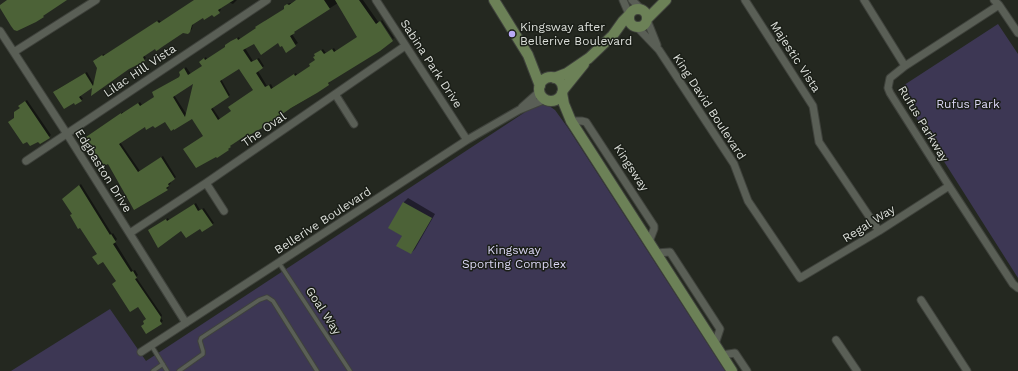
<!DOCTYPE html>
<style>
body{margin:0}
canvas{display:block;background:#242820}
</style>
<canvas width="1018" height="371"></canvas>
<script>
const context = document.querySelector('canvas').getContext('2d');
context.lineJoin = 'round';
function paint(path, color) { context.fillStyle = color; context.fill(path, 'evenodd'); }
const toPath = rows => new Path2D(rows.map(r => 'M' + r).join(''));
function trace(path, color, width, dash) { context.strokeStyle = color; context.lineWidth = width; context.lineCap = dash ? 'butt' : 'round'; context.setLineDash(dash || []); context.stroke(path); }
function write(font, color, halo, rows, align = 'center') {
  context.font = font + ' "Work Sans",sans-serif'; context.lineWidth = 3; context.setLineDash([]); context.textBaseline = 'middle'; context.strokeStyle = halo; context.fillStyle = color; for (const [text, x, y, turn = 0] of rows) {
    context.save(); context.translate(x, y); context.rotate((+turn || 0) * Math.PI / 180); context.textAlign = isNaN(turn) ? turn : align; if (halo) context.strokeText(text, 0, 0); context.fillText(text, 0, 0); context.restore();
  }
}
const green = toPath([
 [998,24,1018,54,1018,278,898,89],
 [542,101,555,110,568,128,725,371,11,371,110,309,146,361]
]);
const shadow = toPath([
 [196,0,237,0,233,4,228,2,220,8,221,10,214,15,213,13,204,17,193,23,192,29,190,31,183,32,155,48,144,55,146,58,144,60,94,86,80,95,83,99,81,100,74,102,56,90,87,72,94,84,98,67,96,59,104,54,105,55,159,20,161,22],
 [297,0,363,0,379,23,330,81,330,82,317,93,245,135,232,144,228,149,204,135,192,118,165,120,145,126,120,142,140,171,163,156,176,177,170,182,171,183,168,186,169,187,167,189,108,163,86,137,123,112,123,113,140,102,142,105,155,97,155,91,182,75,182,71,186,67,191,74,203,66,202,60,206,57,207,59,226,47,234,40,239,37,240,39,257,28,266,20,285,9,287,4,290,3,291,3],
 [338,3,358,37,336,51,334,48,326,53,323,49,317,53,316,59,311,66,297,75,296,73,273,88,271,84,267,86,258,71,264,66,259,58,253,61,245,48,254,42,279,42,282,44,286,51,298,43,292,34,296,30],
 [240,67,254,90,232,111,220,119,212,107,230,95,221,79],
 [195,82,187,115,174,95],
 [382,20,394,38,393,39,381,21],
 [27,100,51,135,49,137,15,118,21,108,21,104],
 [81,184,112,234,113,233,117,239,115,242,133,271,135,270,138,275,136,277,162,315,161,318,163,321,146,333,144,325,147,319,98,253,73,213,65,197],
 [408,198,435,214,415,249,411,253,403,236,389,228,404,202],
 [196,203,200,210,204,208,214,223,212,224,182,230,151,229,168,218,169,220]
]);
const building = toPath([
 [7,0,67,0,43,16,44,17,36,22,17,31,14,30,11,26,0,8,0,5],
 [194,0,234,0,218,10,220,13,214,17,212,15,204,20,203,18,192,25,190,32,188,34,183,33,162,47,158,50,156,51,155,49,143,57,145,61,129,69,91,96,92,88,79,97,82,101,75,105,74,103,64,109,53,92,85,73,93,86,97,68,93,61,102,55,103,56,157,21,159,23],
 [296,0,324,0,330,9,294,32,295,33,290,36,296,46,286,53,282,46,280,47,278,43,261,55,254,44,243,50,251,62,257,59,263,68,256,73,265,87,269,85,271,89,294,74,295,76,310,66,309,64,315,60,313,57,315,56,314,54,321,50,324,54,332,49,334,52,357,37,335,0,359,0,376,24,380,21,393,41,380,51,328,83,329,85,317,93,291,108,262,128,246,137,245,136,230,146,231,147,228,149,229,150,217,158,216,157,196,168,183,149,203,136,192,119,174,130,174,129,171,131,165,122,155,128,153,126,146,130,145,127,119,144,138,172,161,157,175,179,168,184,169,186,166,188,168,190,134,210,108,164,104,166,99,157,96,159,83,139,121,113,121,114,138,103,140,106,154,97,152,92,179,77,180,75,179,72,184,68,188,75,202,66,199,62,204,58,205,60,225,47,225,45,231,41,237,38,238,40,256,28,255,27,263,22,284,9,284,6,287,4,289,5],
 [239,69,253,90,228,107,231,111,218,120,211,109,229,97,220,81],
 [193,84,189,101,185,117,173,97],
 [25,101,50,138,40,144,38,142,30,146,27,142,23,144,8,122,14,118,14,112,20,108,18,106],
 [79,185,110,235,111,234,116,242,113,244,131,272,133,271,137,278,135,279,161,317,160,321,162,324,146,334,141,326,144,324,143,321,146,319,138,307,130,312,112,284,116,281,103,262,98,265,92,257,97,254,80,228,78,229,70,215,72,214,62,199],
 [403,202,432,218,411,254,396,246,402,236,388,228],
 [194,204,198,211,202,209,213,225,202,232,200,229,186,238,181,231,158,248,148,230,166,219,167,221]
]);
const lane = toPath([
 [279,263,350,371],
 [151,345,167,371],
 [153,371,163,364],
 [179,371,203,354,203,351,200,341,201,338,259,300,267,297,273,301,317,371]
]);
const street = toPath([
 [376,0,467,140],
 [623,0,629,14],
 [632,0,641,9],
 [745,0,813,106,819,142,879,231],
 [864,0,905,66],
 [994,0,999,5,1018,33],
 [999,5,905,66,890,78,888,88,890,93,949,186,1013,284,1018,288],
 [647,20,657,45],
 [637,27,659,50,734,164,748,201,800,278,879,231,949,186],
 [0,31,67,134,186,323],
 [14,52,96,0],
 [335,94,354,124],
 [522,107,540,91],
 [571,121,582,121,586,122,654,226,654,229,649,242],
 [26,161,267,0],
 [206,183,224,211],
 [130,233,206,183,405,46],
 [656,253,670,252,720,329,715,344],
 [921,300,967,371],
 [836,340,857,371],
 [141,352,467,140,519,110,546,99],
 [722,355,735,353,747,371]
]);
const secondary = toPath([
 [494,0,528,55,540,86],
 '629 18a9 9 0 1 1 18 0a9 9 0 1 1-18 0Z',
 [647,19,666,0],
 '539 89a12 12 0 1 1 24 0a12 12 0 1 1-24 0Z',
 [554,78,567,73,589,58,613,35,623,21,629,15],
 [563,90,584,64],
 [562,93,564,104,571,121,732,371]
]);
const markers = [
 [512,34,4,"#b9aaf7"]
];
const poiNames = [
 ["Kingsway after",520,27],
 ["Bellerive Boulevard",520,41]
];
const streetNames = [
 ["Majestic Vista",795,57,57],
 ["Sabina Park Drive",431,64,57],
 ["Lilac Hill Vista",140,71,-34],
 ["King David Boulevard",709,107,57],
 ["Rufus Parkway",923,124,59],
 ["The Oval",264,130,-35],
 ["Kingsway",631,168,57],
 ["Edgbaston Drive",103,171,58],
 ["Bellerive Boulevard",323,221,-33],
 ["Regal Way",869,224,-32],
 ["Goal Way",323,311,57]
];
const parkNames = [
 ["Rufus Park",968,104],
 ["Kingsway",514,250],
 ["Sporting Complex",514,264]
];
paint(green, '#3d3754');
paint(shadow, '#0007');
paint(building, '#4c6237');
trace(lane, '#3f423c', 5.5);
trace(street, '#3f423c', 9);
trace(secondary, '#3f423c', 12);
trace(lane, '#5a5f56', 3.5);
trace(street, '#5a5f56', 7);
trace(secondary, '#6c8157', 10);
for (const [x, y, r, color] of markers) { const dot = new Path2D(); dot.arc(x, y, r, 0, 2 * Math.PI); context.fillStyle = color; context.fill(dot); trace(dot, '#1a1e17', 1.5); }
write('12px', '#dcdfda', '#1a1e17', poiNames, 'left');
write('12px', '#dcdfda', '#1a1e17', streetNames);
write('12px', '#dbd6f4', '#1a1e17', parkNames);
</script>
